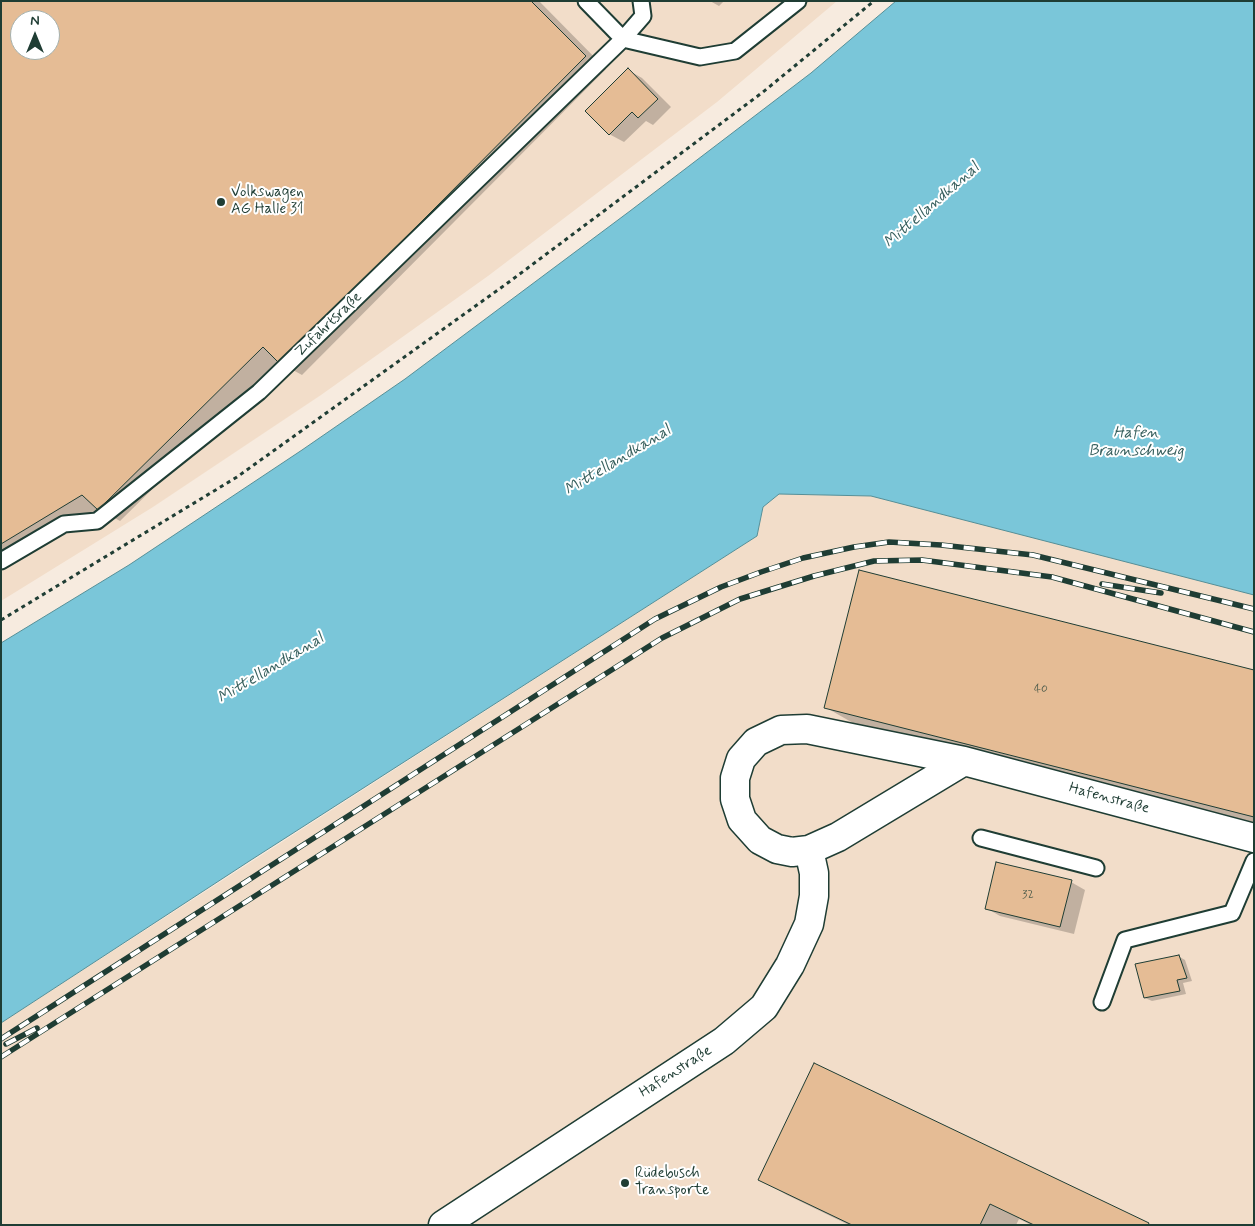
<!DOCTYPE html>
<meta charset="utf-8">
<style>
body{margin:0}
#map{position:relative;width:1255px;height:1226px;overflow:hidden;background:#f7ebdf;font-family:Mynerve,sans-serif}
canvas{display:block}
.frame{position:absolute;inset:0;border:2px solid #1f3d34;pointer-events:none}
.north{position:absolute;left:10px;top:10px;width:50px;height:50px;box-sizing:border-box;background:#fff;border:1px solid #a5b1ae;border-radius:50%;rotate:0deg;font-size:14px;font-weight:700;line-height:20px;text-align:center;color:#1f3d34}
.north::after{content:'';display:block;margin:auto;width:18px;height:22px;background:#1f3d34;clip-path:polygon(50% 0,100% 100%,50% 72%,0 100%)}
</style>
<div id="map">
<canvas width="1255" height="1226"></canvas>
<div class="frame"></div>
<div class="north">N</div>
</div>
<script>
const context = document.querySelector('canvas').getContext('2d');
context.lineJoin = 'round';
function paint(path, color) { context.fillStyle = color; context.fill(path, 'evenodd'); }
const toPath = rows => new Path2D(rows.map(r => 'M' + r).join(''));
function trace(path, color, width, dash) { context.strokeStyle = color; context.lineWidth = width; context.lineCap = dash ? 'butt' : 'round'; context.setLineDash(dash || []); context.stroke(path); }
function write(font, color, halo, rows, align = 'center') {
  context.font = font + ' Mynerve,sans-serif'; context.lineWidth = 4; context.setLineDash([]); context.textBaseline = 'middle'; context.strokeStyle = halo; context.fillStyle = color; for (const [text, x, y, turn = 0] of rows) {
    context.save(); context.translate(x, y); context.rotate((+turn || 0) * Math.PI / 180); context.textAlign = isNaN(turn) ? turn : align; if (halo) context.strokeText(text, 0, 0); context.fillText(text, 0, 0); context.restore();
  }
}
const built = toPath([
 [1,1,837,1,717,102,488,276,321,395,153,507,1,601],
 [20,20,50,20,50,50,20,50],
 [1254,207,1254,1225,1,1225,1,1023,757,536,763,507,779,494,871,496]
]);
const water = toPath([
 [896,1,1254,1,1254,595,871,496,779,494,763,507,757,536,251,860,1,1023,1,643,129,565,302,450,405,379,630,211,811,73,896,1]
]);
const shadow = toPath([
 [1,1,539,1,606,69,302,375,280,363,120,521,99,509,1,569],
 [20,20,50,20,50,50,20,50],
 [710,1,724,1,719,6],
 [628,70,642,78,671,107,653,125,646,121,624,142,609,134],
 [1254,672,1254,825,853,723,825,707],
 [1071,882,1085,890,1074,934,1000,916,986,908],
 [1178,956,1185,960,1192,981,1183,983,1186,994,1152,1001,1145,998],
 [815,1064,1150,1225,1031,1225,1019,1219,1016,1225,849,1225,787,1195,760,1179]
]);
const building = toPath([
 [1,1,531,1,586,56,280,364,263,347,98,510,82,495,1,544,1,1],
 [20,20,50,20,50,50,20,50,20,20],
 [628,68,658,99,638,118,632,112,609,135,585,111,628,68],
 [859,570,1254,670,1254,817,824,708,859,570],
 [996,862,1072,880,1060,927,985,909,996,862],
 [1179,955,1187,978,1177,980,1180,991,1144,998,1135,964,1179,955],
 [814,1063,1149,1223,1148,1225,1034,1225,990,1204,980,1225,852,1225,758,1180,814,1063]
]);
const path = toPath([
 [1,620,237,477,509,282,763,92,874,1]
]);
const service = toPath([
 [586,1,623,39],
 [623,39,700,57,735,51,798,1],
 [1,561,64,524,97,521,259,392,623,39,643,16,641,1],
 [981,838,1096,868],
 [1102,1002,1125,940,1232,913,1254,861]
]);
const minor = toPath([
 [964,761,838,837,809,850,792,852,777,849,760,840,742,820,735,799,735,778,741,759,756,742,781,730,807,729,964,761,1254,838],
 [443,1225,724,1041,764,1007,790,965,809,924,814,896,814,873,809,850]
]);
const rail = toPath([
 [1102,584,1161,593],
 [1,1039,655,619,721,587,761,572,803,558,854,547,889,542,941,545,1033,555,1254,609],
 [6,1044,37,1028],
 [1,1057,662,638,740,599,814,576,874,561,922,560,1052,577,1254,632]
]);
const markers = [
 [221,202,5,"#1f3d34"],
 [625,1183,5,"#1f3d34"]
];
const numberNames = [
 ["40",1041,689],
 ["32",1028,895]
];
const poiNames = [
 ["Volkswagen",231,193],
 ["AG Halle 31",231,210],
 ["Rüdebusch",635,1174],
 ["Transporte",635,1191]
];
const streetNames = [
 ["Zufahrtsraße",329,325,-44],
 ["Hafenstraße",1109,799,15],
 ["Hafenstraße",676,1072,-33]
];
const waterNames = [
 ["Mittellandkanal",932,206,-41],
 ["Hafen",1136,434],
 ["Braunschweig",1136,452],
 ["Mittellandkanal",618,461,-31],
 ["Mittellandkanal",271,669,-31]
];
paint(built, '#f2ddc9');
paint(water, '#7ac6d9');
trace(water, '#568f97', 1);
paint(shadow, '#0003');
paint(building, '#e5bc95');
trace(building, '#1f3d34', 1);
trace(service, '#1f3d34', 19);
trace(minor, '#1f3d34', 31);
trace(path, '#1f3d34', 3, [4, 4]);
trace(service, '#fff', 15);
trace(minor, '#fff', 28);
trace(rail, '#1f3d34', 5.5);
trace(rail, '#fff', 4, [11]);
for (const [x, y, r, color] of markers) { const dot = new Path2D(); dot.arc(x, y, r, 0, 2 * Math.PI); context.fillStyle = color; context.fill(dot); trace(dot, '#fff', 2); }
write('12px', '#505d4c', null, numberNames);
write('15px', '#1f3d34', '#fff', poiNames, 'left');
write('15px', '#1f3d34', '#fff', streetNames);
write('italic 16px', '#365f5d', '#fff', waterNames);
</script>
